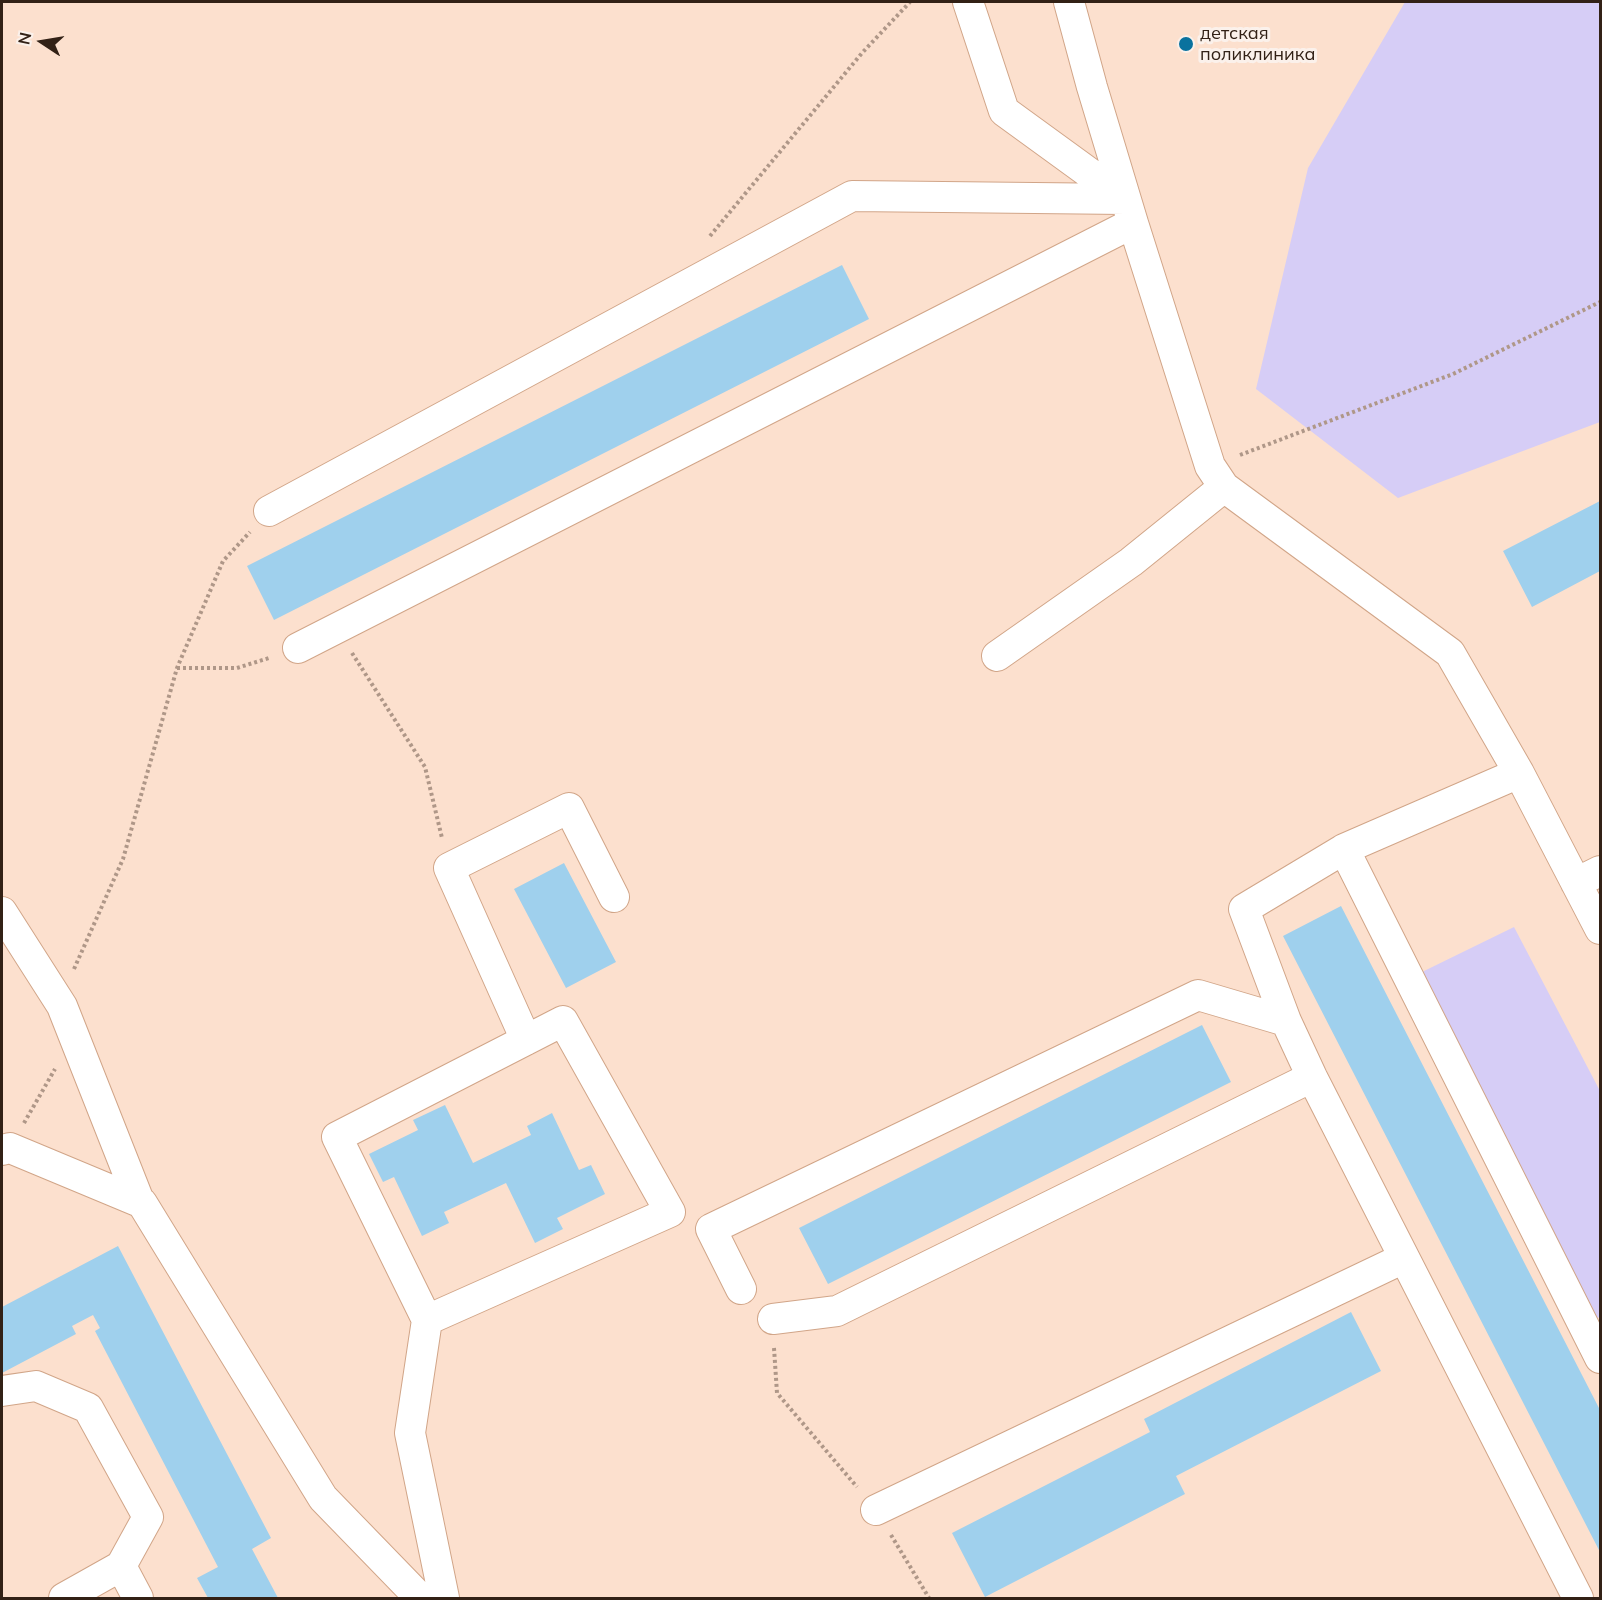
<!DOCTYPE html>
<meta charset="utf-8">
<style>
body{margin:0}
#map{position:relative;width:1602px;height:1600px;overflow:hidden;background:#fce0ce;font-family:Mulish,sans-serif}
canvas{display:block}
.frame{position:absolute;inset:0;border:3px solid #322116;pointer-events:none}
.north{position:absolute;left:12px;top:12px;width:60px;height:60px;-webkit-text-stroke:4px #fbf1eb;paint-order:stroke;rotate:282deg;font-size:16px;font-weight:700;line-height:24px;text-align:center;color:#322116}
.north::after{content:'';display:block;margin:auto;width:21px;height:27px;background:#322116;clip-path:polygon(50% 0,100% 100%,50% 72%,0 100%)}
</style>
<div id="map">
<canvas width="1602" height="1600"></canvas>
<div class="frame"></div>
<div class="north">N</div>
</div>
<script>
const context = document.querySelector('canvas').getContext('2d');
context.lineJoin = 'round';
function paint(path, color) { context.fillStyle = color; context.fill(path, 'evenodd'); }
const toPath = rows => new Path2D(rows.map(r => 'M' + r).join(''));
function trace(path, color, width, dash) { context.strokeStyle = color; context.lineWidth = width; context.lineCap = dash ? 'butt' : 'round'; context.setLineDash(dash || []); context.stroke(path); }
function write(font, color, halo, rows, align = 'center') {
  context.font = font + ' Mulish,sans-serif'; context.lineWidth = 6; context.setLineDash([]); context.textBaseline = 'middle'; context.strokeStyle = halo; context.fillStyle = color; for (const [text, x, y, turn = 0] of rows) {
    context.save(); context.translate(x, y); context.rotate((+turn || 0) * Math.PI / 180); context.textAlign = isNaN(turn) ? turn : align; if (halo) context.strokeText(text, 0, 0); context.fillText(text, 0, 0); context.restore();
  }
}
const green = toPath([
 [1405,2,1600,2,1600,422,1398,498,1256,389,1308,168],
 [1514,927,1600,1091,1600,1317,1597,1318,1422,972]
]);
const building = toPath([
 [842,265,869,319,274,620,247,566],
 [1600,501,1600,571,1532,607,1503,551],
 [564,863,616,962,566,988,514,889],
 [1341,906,1600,1410,1600,1552,1283,936],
 [1202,1025,1231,1082,828,1284,799,1228],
 [445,1105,473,1163,531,1135,527,1126,552,1113,579,1170,591,1165,605,1194,557,1218,563,1229,535,1243,506,1183,444,1212,449,1223,422,1236,394,1177,383,1182,369,1154,418,1130,413,1120],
 [118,1246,271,1538,252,1549,278,1598,208,1598,197,1578,218,1567,95,1331,100,1328,93,1315,72,1326,76,1334,2,1373,2,1307],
 [1351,1312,1381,1371,1176,1476,1185,1494,985,1597,952,1533,1150,1432,1144,1419]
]);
const path = toPath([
 [710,236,862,53,910,2],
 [1240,455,1453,374,1600,302],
 [352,653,425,767,442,838],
 [177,668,237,668,269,658],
 [74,969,123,859,177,668,223,561,250,532],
 [24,1123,55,1069],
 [774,1348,777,1393,857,1487],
 [891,1535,929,1598]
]);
const minor = toPath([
 [968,2,1004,111,1125,199],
 [1069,2,1092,87,1133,223,1210,466,1224,487,1450,653,1519,773,1600,929],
 [269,511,852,196,1125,199],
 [298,648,1133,223],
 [997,656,1131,562,1224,487],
 [1519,773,1344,849,1244,909,1286,1021,1312,1077,1578,1598],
 [1344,849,1600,1358],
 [1576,883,1600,871],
 [2,912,62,1006,139,1201],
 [526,1040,449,868,569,808,614,897],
 [2,1150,10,1148,142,1203,323,1498,420,1598],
 [741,1289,711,1229,1198,995,1286,1021],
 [773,1319,837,1311,1312,1077],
 [427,1320,670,1212,563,1021,337,1137,427,1320,410,1433,444,1598],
 [2,1391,36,1386,88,1408,148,1517,121,1566,64,1598],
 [876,1510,1404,1258],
 [121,1566,138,1598]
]);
const markers = [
 [1186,44,8,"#0a729e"]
];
const poiNames = [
 ["детская",1200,34],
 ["поликлиника",1200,55]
];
paint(green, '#d6cdf6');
paint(building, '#9fd0ed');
trace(minor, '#d1a588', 32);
trace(path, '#af9788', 4, [3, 3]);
trace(minor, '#fff', 30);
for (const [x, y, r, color] of markers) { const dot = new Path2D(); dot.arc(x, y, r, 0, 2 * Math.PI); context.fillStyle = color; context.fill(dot); trace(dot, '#fbf1eb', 2); }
write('18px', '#322116', '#fbf1eb', poiNames, 'left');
</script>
